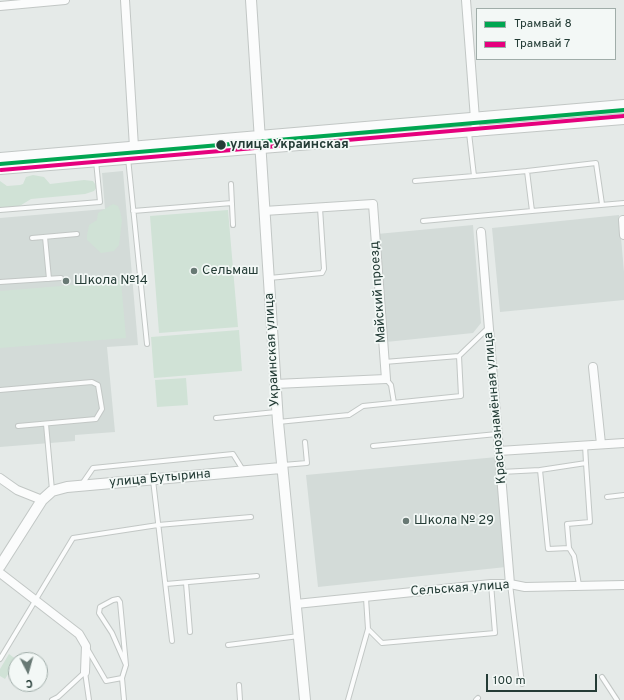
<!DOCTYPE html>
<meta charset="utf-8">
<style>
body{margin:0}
#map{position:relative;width:624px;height:700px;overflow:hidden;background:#e5eae8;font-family:Overpass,sans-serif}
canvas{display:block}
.legend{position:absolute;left:476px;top:8px;width:140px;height:52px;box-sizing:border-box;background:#f3f8f6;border:1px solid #a0ada9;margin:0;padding:5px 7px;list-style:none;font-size:12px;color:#243c36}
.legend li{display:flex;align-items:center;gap:8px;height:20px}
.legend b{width:20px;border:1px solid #a0ada9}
.north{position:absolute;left:8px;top:652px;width:40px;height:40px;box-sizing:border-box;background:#f3f8f6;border:1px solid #a0ada9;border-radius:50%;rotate:174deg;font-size:11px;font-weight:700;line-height:16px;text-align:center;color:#243c36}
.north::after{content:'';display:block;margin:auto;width:14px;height:18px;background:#687974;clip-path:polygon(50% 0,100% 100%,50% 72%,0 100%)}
.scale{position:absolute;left:486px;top:674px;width:111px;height:18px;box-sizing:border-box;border:2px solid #243c36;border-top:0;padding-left:5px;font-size:12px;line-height:14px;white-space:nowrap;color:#243c36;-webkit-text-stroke:3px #f3f8f6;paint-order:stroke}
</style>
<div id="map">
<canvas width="624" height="700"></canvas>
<ul class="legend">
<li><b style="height:5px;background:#00a651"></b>Трамвай 8</li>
<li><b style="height:5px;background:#e5007d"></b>Трамвай 7</li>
</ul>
<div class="north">С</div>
<div class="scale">100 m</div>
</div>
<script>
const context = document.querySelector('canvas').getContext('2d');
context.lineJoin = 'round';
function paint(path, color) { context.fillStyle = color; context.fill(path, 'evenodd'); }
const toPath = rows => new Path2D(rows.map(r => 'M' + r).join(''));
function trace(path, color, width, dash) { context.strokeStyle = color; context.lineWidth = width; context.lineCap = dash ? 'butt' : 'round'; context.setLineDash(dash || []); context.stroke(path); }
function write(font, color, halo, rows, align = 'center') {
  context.font = font + ' Overpass,sans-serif'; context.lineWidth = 3.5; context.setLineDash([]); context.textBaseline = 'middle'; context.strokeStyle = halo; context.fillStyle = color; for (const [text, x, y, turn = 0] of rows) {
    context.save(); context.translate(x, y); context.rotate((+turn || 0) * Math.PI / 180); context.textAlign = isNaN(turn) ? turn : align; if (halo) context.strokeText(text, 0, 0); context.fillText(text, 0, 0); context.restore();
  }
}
const built = toPath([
 [123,171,138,345,107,347,115,432,75,435,75,441,0,447,0,218,105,209,102,173],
 [619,215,624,272,624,300,500,312,492,228],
 [473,225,481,323,473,333,386,342,377,234],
 [497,457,506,567,318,587,306,475]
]);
const green = toPath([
 [33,175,44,177,50,184,84,180,93,181,97,187,94,191,85,194,31,199,18,207,7,209,0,207,0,181,7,186,20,185,23,184,26,177],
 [113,204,118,206,120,211,122,220,119,245,114,251,101,253,87,240,87,235,89,225,97,220,98,213],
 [228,210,238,327,159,333,150,216],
 [121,281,126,338,0,348,0,291],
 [239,330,242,371,154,378,151,337],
 [186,378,188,405,157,407,155,380],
 [9,654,17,660,5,679,0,676,0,669]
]);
const service = toPath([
 [469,133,474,176,527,171,532,211,624,203],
 [128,158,147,344],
 [527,171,596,163,602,204],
 [415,181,474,176],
 [231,184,233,225],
 [0,210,100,202,96,161],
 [133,211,232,203],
 [423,221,532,211],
 [45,237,49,279],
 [32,238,77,234],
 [269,278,322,273,324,269,320,208],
 [0,282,61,278],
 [384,362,459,356],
 [386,379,391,385,394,403],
 [0,390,92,382,98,385,102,409,96,419,18,426],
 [216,418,276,412],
 [278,422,349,415,363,406,461,396,459,356,488,328],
 [46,424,52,490],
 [585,445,586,463],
 [373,446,497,434],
 [283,465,307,463,305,442],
 [501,472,540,470],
 [153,480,172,641],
 [82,484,93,468,233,454,243,470],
 [607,497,624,495],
 [569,548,567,524,590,522,586,463,540,470,548,549,569,548,574,556,579,585],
 [186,583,190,632],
 [166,584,257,576],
 [510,584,522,684],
 [366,598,368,629,382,643,495,633,491,584],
 [228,645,299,636],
 [88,650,106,681,122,678,124,700],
 [0,659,73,538,158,525,251,517],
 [85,672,89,700],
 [602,677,617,700],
 [122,678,126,665,120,602,118,599,113,600,100,607,99,613,112,633,126,665],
 [239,685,240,700],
 [52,700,58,697,85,672],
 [348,700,368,629],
 [476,700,478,698]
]);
const minor = toPath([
 [125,0,134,147],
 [466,0,476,132],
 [0,6,65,0],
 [264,211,373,204,386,379,275,384],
 [623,220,624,235],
 [481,232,510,584],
 [593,367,601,444],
 [499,451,624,443],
 [0,478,17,490,42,500],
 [0,573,79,634,86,646,85,672],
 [296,604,491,584,510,584,525,587,624,585]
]);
const tertiary = toPath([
 [251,0,278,422,305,700],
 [0,158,624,105],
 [0,169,624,119],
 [0,566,42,500,52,491,67,487,281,468]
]);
const tram1 = toPath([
 [0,164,624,110]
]);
const tram2 = toPath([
 [1,170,624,116]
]);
const markers = [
 [221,145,5.5,"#243c36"],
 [194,271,4,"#687974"],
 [66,281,4,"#687974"],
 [406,521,4,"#687974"]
];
const stopNames = [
 ["улица Украинская",230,145]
];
const poiNames = [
 ["Сельмаш",202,271],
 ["Школа №14",74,281],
 ["Школа № 29",414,521]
];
const streetNames = [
 ["Майский проезд",379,292,-94],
 ["Украинская улица",273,350,-93],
 ["Краснознамённая улица",496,408,-95],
 ["улица Бутырина",160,479,-5],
 ["Сельская улица",460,589,-4]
];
paint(built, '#d3dbd8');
paint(green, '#d0e2d6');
trace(service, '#c2c7c5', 6);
trace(minor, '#c2c7c5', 10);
trace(tertiary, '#c2c7c5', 12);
trace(service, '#fbfcfc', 4);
trace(minor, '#fbfcfc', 8);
trace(tertiary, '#fbfcfc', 10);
trace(tram1, '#00a651', 4);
trace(tram2, '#e5007d', 4);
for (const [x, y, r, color] of markers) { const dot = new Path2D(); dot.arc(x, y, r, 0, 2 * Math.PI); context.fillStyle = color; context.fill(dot); trace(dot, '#f3f8f6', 1.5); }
write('bold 13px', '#243c36', '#f3f8f6', stopNames, 'left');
write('13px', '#243c36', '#f3f8f6', poiNames, 'left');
write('13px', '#243c36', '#f3f8f6', streetNames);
</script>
